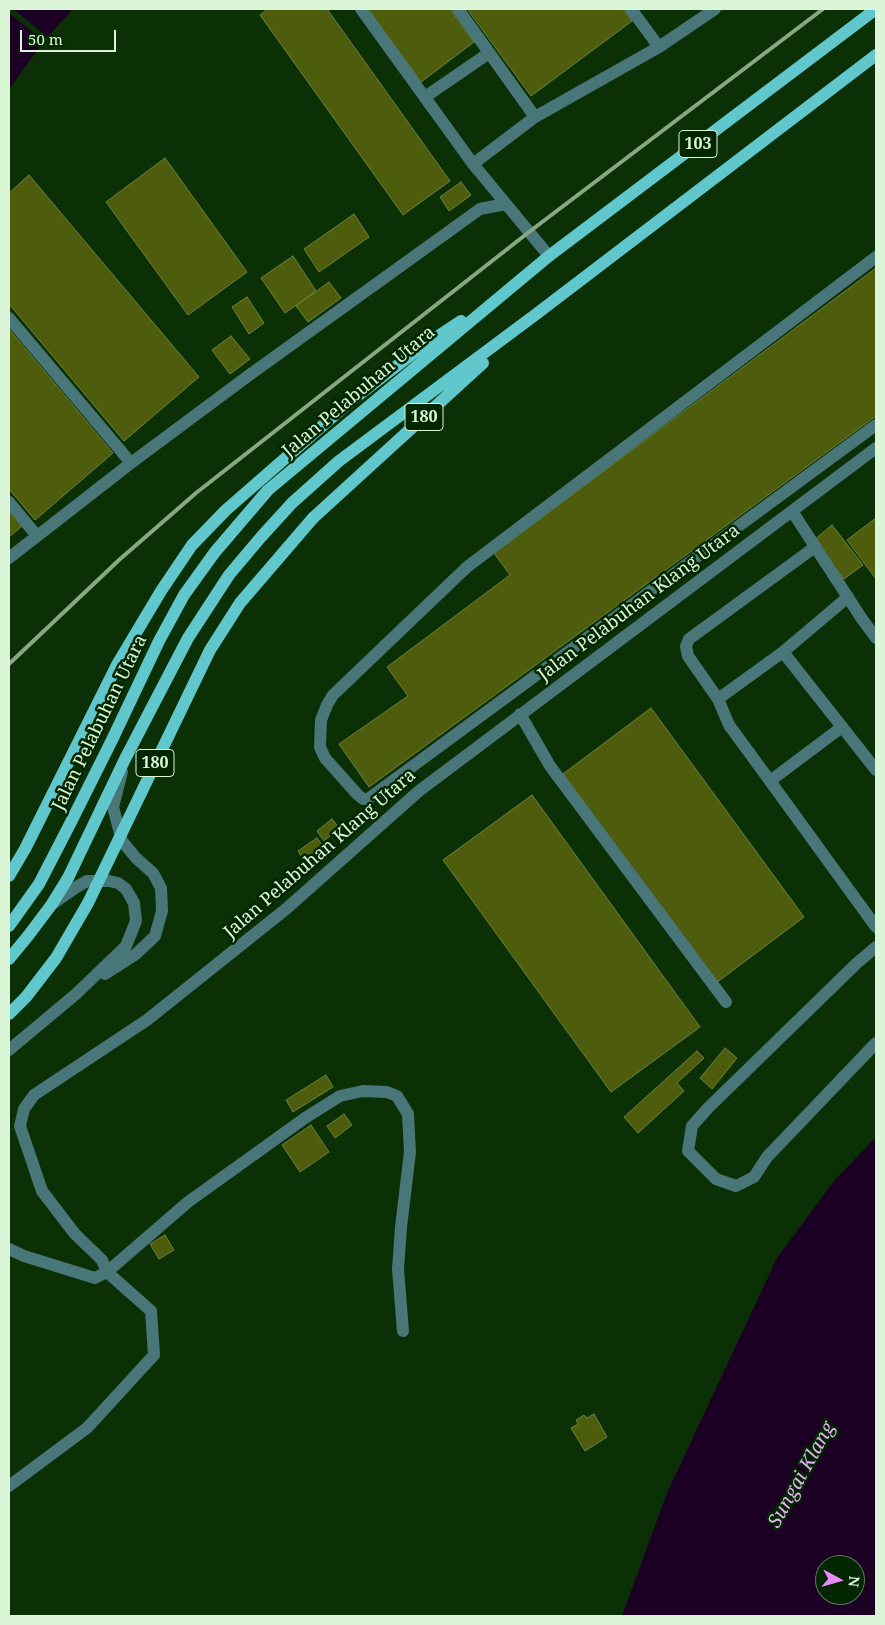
<!DOCTYPE html>
<style>
body{margin:0}
#map{position:relative;width:885px;height:1625px;overflow:hidden;background:#0b3005;font-family:"Noto Serif",serif}
canvas{display:block}
.frame{position:absolute;inset:0;border:10px solid #dbf6d6;pointer-events:none}
.north{position:absolute;left:815px;top:1555px;width:50px;height:50px;box-sizing:border-box;background:#012600;border:1px solid #587956;border-radius:50%;rotate:96deg;font-size:14px;font-weight:700;line-height:20px;text-align:center;color:#dbf6d6}
.north::after{content:'';display:block;margin:auto;width:18px;height:22px;background:#ea8dfc;clip-path:polygon(50% 0,100% 100%,50% 72%,0 100%)}
.scale{position:absolute;left:20px;top:30px;width:96px;height:22px;box-sizing:border-box;border:2px solid #dbf6d6;border-top:0;padding-left:6px;font-size:15px;line-height:18px;white-space:nowrap;color:#dbf6d6;-webkit-text-stroke:4px #012600;paint-order:stroke}
</style>
<div id="map">
<canvas width="885" height="1625"></canvas>
<div class="frame"></div>
<div class="north">N</div>
<div class="scale">50 m</div>
</div>
<script>
const context = document.querySelector('canvas').getContext('2d');
context.lineJoin = 'round';
function paint(path, color) { context.fillStyle = color; context.fill(path, 'evenodd'); }
const toPath = rows => new Path2D(rows.map(r => 'M' + r).join(''));
function trace(path, color, width, dash) { context.strokeStyle = color; context.lineWidth = width; context.lineCap = dash ? 'butt' : 'round'; context.setLineDash(dash || []); context.stroke(path); }
function write(font, color, halo, rows, align = 'center') {
  context.font = font + ' "Noto Serif",serif'; context.lineWidth = 5; context.setLineDash([]); context.textBaseline = 'middle'; context.strokeStyle = halo; context.fillStyle = color; for (const [text, x, y, turn = 0] of rows) {
    context.save(); context.translate(x, y); context.rotate((+turn || 0) * Math.PI / 180); context.textAlign = isNaN(turn) ? turn : align; if (halo) context.strokeText(text, 0, 0); context.fillText(text, 0, 0); context.restore();
  }
}
const water = toPath([
 [9,9,73,9,44,41,9,89],
 [876,1137,876,1616,622,1616,667,1493,777,1258,834,1181],
 [825,1565,855,1565,855,1595,825,1595]
]);
const pier = toPath([
 [9,9,13,9,50,39,46,43,9,13]
]);
const building = toPath([
 [268,9,327,9,450,181,403,215,260,15,268,9],
 [368,9,450,9,474,42,421,82,368,9],
 [467,9,623,9,632,21,531,96,467,9],
 [165,158,247,272,188,315,106,202,165,158],
 [29,175,199,377,124,441,9,304,9,193,29,175],
 [461,182,471,195,449,211,440,197,461,182],
 [354,214,369,237,319,272,304,249,354,214],
 [293,256,316,291,285,313,261,278,293,256],
 [876,268,876,416,369,787,339,744,408,696,387,667,510,575,494,553,876,268],
 [329,282,341,298,308,322,296,306,329,282],
 [247,297,264,323,249,334,232,307,247,297],
 [9,329,113,453,35,520,9,489,9,329],
 [231,336,250,359,230,374,212,350,231,336],
 [9,510,22,526,9,537,9,510],
 [876,518,876,579,847,540,876,518],
 [832,525,863,565,844,579,814,540,832,525],
 [651,708,804,917,716,983,563,774,651,708],
 [532,795,700,1027,611,1092,443,860,532,795],
 [332,819,339,828,324,841,317,831,332,819],
 [317,838,323,846,303,859,298,851,317,838],
 [725,1048,737,1058,712,1089,700,1078,725,1048],
 [697,1051,704,1058,677,1083,684,1091,638,1133,624,1117,697,1051],
 [326,1075,333,1087,293,1112,286,1100,326,1075],
 [344,1114,352,1125,335,1138,327,1126,344,1114],
 [311,1125,329,1152,300,1172,282,1145,311,1125],
 [165,1235,174,1250,159,1259,150,1244,165,1235],
 [594,1414,607,1437,585,1451,571,1428,578,1424,576,1420,584,1415,587,1418,594,1414]
]);
const minor = toPath([
 [361,9,473,164,549,256],
 [458,9,535,117],
 [631,9,659,47],
 [425,97,489,53],
 [473,164,535,117,659,47,715,9],
 [876,257,467,567,333,695,327,705,321,720,320,747,325,758,357,794,363,799,368,799,876,425],
 [9,318,131,463],
 [9,502,37,536],
 [792,511,862,619,876,638],
 [9,558,131,463,248,376,480,209,506,204],
 [848,597,783,652,876,770],
 [718,699,783,652],
 [520,714,550,766,726,1002],
 [842,727,770,781,876,927],
 [770,781,729,725,718,699,688,656,686,646,689,639,815,547],
 [876,947,857,963,708,1108,692,1126,688,1151,716,1179,736,1186,754,1177,767,1157,876,1043],
 [105,974,136,954,155,936,162,911,161,888,153,873,136,858,122,841,113,807,122,772],
 [9,1050,76,994,126,946,136,921,134,903,126,889,118,883,109,881,87,881,75,888,52,904],
 [9,1249,24,1256,95,1278,107,1272,102,1260,75,1234,42,1191,20,1126,24,1109,34,1095,147,1020,286,909,419,791,876,448],
 [9,1486,87,1428,154,1355,151,1311,107,1272,188,1202,305,1118,340,1096,363,1091,387,1092,397,1096,408,1114,410,1152,401,1227,398,1269,403,1331]
]);
const major = toPath([
 [313,518,483,363],
 [9,876,25,849,118,663,161,591,192,545,226,510,352,400,419,349,461,321],
 [9,926,39,884,70,824,112,740,159,641,184,595,215,552,268,490,549,256,876,9],
 [9,959,28,936,52,904,68,878,125,759,188,638,229,575,261,537,292,503,339,461,535,315,876,55]
]);
const rail = toPath([
 [9,664,119,560,196,493,529,232,823,9]
]);
const majorBridge = toPath([
 [9,1014,26,997,56,958,88,903,210,650,240,603,313,518]
]);
const shields = [
 [698,144,38],
 [424,417,38],
 [155,763,38]
];
const shieldNames = [
 ["103",698,144],
 ["180",424,417],
 ["180",155,763]
];
const streetNames = [
 ["Jalan Pelabuhan Utara",359,392,-40],
 ["Jalan Pelabuhan Klang Utara",639,603,-37],
 ["Jalan Pelabuhan Utara",100,723,-64],
 ["Jalan Pelabuhan Klang Utara",320,854,-41]
];
const waterNames = [
 ["Sungai Klang",802,1475,-61]
];
paint(water, '#1c0023');
paint(pier, '#0b3005');
paint(building, '#4d5d0d');
trace(building, '#708239', 1);
trace(minor, '#487679', 12);
trace(major, '#60c7cd', 12);
trace(rail, '#88a783', 4);
trace(majorBridge, '#60c7cd', 12);
for (const [x, y, w] of shields) { const box = new Path2D(); box.roundRect(x - w / 2, y - 13.5, w, 27, 4); context.fillStyle = '#012600'; context.fill(box); trace(box, '#dbf6d6', 1); }
write('bold 16px', '#dbf6d6', null, shieldNames);
write('18px', '#dbf6d6', '#012600', streetNames);
write('italic 19px', '#eab0f6', '#012600', waterNames);
</script>
